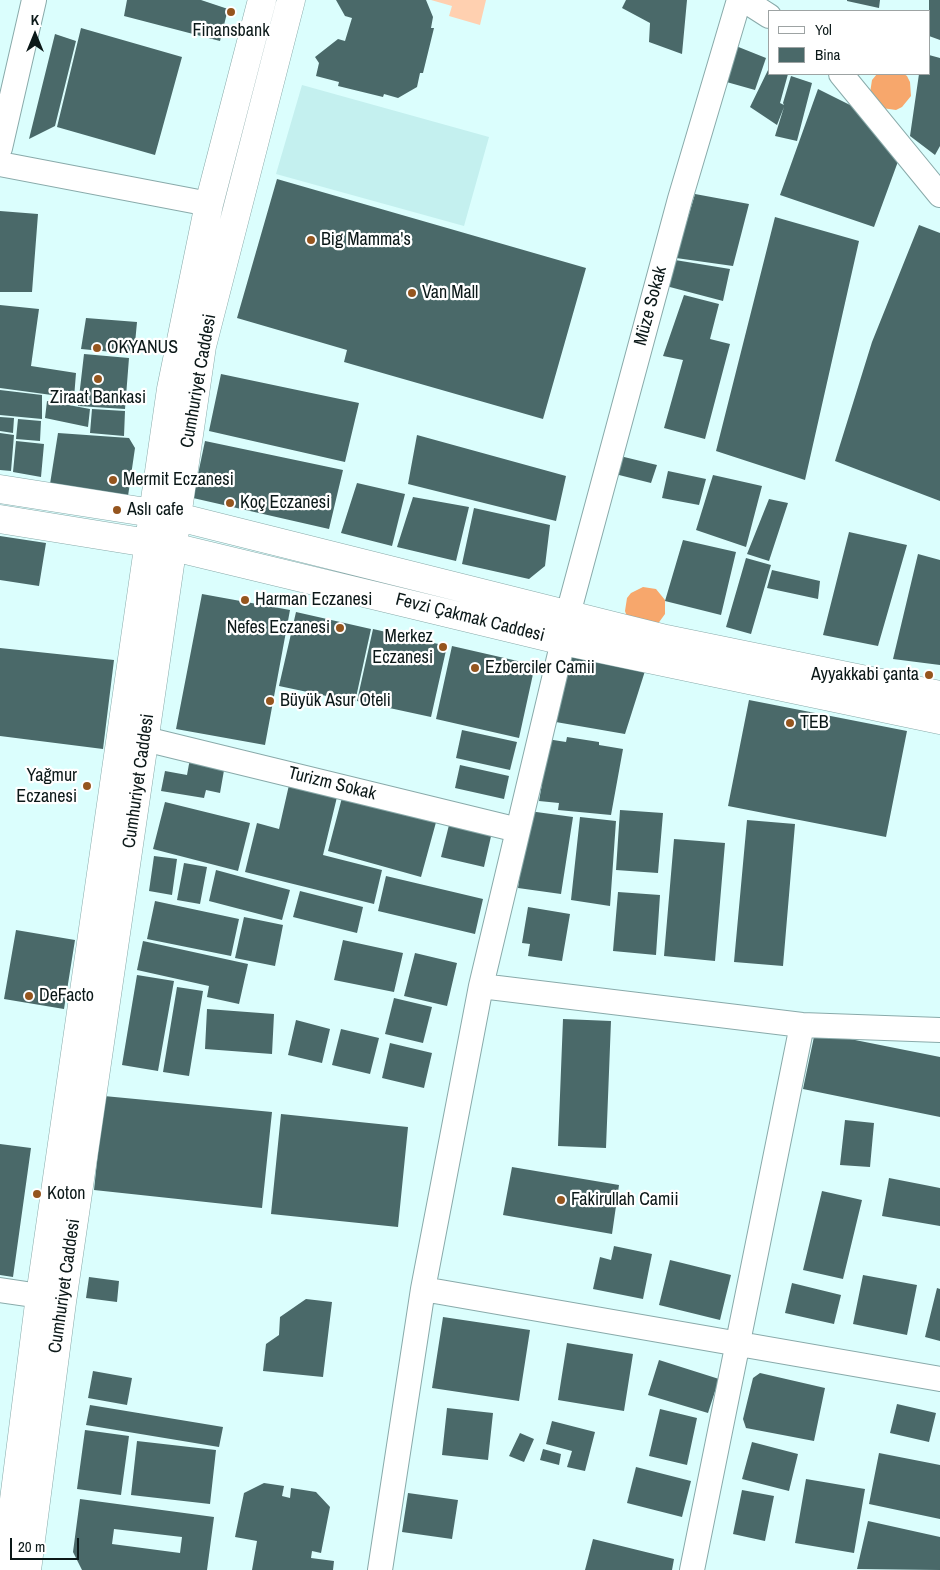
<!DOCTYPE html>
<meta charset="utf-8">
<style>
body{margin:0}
#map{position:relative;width:940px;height:1570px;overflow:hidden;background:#dbfefd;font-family:"Archivo Narrow",sans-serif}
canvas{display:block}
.legend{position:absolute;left:768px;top:10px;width:162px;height:65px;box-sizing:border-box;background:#fff;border:1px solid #9da3a3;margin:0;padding:6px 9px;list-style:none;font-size:15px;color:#0b1818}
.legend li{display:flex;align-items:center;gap:10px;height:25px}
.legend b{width:25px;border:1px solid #9da3a3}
.north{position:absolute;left:10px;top:10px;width:50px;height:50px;-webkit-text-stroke:4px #fff;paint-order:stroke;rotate:0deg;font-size:14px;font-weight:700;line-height:20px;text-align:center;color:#0b1818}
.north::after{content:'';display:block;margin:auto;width:18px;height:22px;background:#0b1818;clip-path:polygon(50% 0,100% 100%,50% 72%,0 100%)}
.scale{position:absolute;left:10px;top:1538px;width:69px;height:22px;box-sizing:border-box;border:2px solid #0b1818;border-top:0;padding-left:6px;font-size:15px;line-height:18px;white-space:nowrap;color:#0b1818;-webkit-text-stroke:4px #fff;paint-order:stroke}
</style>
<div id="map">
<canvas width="940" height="1570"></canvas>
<ul class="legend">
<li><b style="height:6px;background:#fff"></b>Yol</li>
<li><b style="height:14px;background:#4a6969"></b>Bina</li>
</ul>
<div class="north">K</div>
<div class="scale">20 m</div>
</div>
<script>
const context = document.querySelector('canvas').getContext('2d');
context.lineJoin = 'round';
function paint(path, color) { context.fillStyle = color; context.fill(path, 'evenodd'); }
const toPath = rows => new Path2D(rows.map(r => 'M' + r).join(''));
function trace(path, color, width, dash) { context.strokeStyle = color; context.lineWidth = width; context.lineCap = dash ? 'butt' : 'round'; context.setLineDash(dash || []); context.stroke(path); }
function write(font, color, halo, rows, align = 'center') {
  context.font = font + ' "Archivo Narrow",sans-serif'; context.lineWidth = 4.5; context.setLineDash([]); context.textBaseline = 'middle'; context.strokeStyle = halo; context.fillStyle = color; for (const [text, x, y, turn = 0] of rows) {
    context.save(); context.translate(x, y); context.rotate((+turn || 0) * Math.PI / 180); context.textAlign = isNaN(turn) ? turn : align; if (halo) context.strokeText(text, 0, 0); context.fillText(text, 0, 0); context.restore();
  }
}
const built = toPath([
 [302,85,489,137,464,226,276,174]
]);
const green = toPath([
 [431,0,486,0,480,25,449,16,452,6]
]);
const forest = toPath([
 [877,74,904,74,907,76,910,82,911,96,902,107,896,110,882,108,870,93,872,80],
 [643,587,656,589,665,600,665,614,657,625,627,617,625,611,627,598,631,593]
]);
const building = toPath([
 [127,0,201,0,228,9,220,41,124,16],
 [336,0,426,0,433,17,431,28,434,28,423,73,420,73,417,87,398,98,384,94,383,97,338,86,339,82,316,76,319,63,315,57,338,39,345,41,352,18,345,16],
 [626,0,687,0,682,54,649,42,650,23,622,8],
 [847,0,880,0,879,8,847,1],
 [929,0,940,0,940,40,929,36],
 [81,28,182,57,155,155,57,127],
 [55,34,76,41,55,126,29,139],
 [736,46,766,58,755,90,723,81],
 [929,55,940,58,940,146,935,155,910,136,919,74,929,74],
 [769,68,769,74,788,74,780,103,784,105,783,103,791,76,812,83,797,141,775,136,784,107,777,125,750,107],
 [818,89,858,109,900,156,874,227,780,195],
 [277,179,586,268,543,419,344,362,347,350,237,318],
 [695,194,749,204,733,266,676,258],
 [0,211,38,214,32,292,0,292],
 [775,217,859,241,805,480,716,451],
 [919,225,940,233,940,501,835,461,872,342],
 [675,260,730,269,723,301,666,286],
 [684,295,719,304,710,339,730,344,705,439,664,428,683,360,663,356],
 [0,305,39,309,31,366,76,373,74,398,0,388],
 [86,318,137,322,134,354,81,349],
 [84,354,129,358,125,409,78,406],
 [221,374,359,403,345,462,209,431],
 [0,390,42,395,42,419,0,415],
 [47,401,90,409,88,427,45,418],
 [92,409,125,411,124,436,90,433],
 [0,417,14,418,13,433,0,431],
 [18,419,41,421,40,441,16,439],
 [0,433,14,435,11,471,0,470],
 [58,433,129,438,135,448,128,496,50,484],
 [417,435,566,476,556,521,408,484],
 [16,441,44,444,41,477,13,472],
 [205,441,343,470,329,529,193,498],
 [620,456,657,465,651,483,615,474],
 [668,471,706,479,699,505,662,498],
 [713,475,762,486,746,547,696,530],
 [357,483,405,494,392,546,341,533],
 [413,497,469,507,456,561,397,547],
 [769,499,788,503,769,561,747,554],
 [474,508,550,525,545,566,529,579,462,564],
 [849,532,907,545,878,646,823,635],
 [0,536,46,543,39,586,0,580],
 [683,540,736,552,721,615,665,601],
 [918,554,940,560,940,665,893,659],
 [746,558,771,565,751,634,726,627],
 [772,570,820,581,818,599,767,588],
 [202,594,290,610,265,745,176,729],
 [296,612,371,629,355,702,279,686],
 [373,629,447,646,431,717,357,701],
 [452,646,535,665,519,738,436,719],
 [0,648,114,660,103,749,0,736],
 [566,654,645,671,625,734,550,721],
 [749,700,907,731,886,837,728,806],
 [462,730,517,742,510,770,456,758],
 [567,737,599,742,599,745,623,749,611,815,558,810,559,803,539,801,542,784,532,782,547,739,566,742],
 [191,753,226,759,220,793,206,790,204,798,161,791,165,771,187,775],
 [460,765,509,776,504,799,455,788],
 [289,785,337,797,323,855,382,870,374,904,245,872,257,823,279,829],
 [344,790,438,815,421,877,328,851],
 [165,802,250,823,238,871,153,849],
 [620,810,663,813,658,873,616,870],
 [529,811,573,817,561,894,518,888],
 [580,817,616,821,610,906,571,900],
 [747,820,795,824,783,966,734,962],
 [450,821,492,832,484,867,441,857],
 [674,839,725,843,715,961,664,956],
 [154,856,177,859,172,895,149,891],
 [184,863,207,867,200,904,177,900],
 [216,870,290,890,282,920,209,901],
 [386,876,483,899,475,934,378,911],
 [300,891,363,907,357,933,293,917],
 [618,892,660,895,656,955,613,951],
 [155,901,239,919,231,956,147,939],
 [528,907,570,914,562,961,528,956,530,944,522,943],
 [244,917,283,925,275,966,235,958],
 [16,930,75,940,64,1009,4,999],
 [343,940,403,953,394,992,334,980],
 [143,941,248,964,239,1004,207,997,209,986,137,970],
 [415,953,457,963,447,1006,404,996],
 [137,975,174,981,158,1071,122,1065],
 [177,987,203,991,189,1076,163,1072],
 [394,998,432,1007,423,1043,385,1034],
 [207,1009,274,1014,272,1054,205,1049],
 [563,1019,611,1021,606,1148,558,1146],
 [296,1020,330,1029,322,1063,288,1055],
 [341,1029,379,1038,370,1074,332,1065],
 [815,1032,940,1057,940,1117,803,1089],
 [390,1043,432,1053,424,1088,382,1078],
 [104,1096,272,1112,262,1208,94,1190],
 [281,1114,408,1127,398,1227,271,1214],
 [845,1120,874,1123,870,1167,840,1165],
 [0,1144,31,1148,13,1277,0,1275],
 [512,1167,619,1185,612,1234,503,1215],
 [889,1178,940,1188,940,1226,882,1216],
 [822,1191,862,1200,843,1279,803,1270],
 [614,1246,652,1254,643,1299,593,1289,600,1257,611,1260],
 [670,1260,731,1275,720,1320,659,1305],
 [863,1275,917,1285,907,1335,853,1324],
 [89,1277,119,1281,117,1302,86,1298],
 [792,1283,841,1295,834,1324,785,1313],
 [937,1288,940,1289,940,1341,925,1337],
 [306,1299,332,1302,323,1377,263,1371,266,1344,279,1335,280,1317],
 [443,1317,530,1330,519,1401,432,1388],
 [567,1343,633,1354,624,1411,558,1400],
 [659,1360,719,1379,708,1413,648,1395],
 [93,1371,132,1378,127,1405,88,1398],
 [760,1373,825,1388,814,1441,746,1428,743,1419,753,1378],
 [897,1404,936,1413,929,1442,890,1433],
 [90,1405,223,1427,219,1447,86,1425],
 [447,1408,493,1413,488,1460,442,1455],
 [660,1409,697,1418,687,1465,649,1456],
 [552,1421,595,1432,585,1471,567,1467,572,1451,546,1444],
 [85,1430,129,1436,121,1495,77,1489],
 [520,1433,534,1439,524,1462,509,1456],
 [137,1441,216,1450,210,1504,131,1495],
 [752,1442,798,1454,789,1491,742,1479],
 [543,1449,561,1454,559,1465,540,1460],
 [879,1453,940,1465,940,1519,869,1504],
 [636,1467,691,1481,682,1517,627,1503],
 [806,1479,865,1489,854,1553,795,1543],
 [264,1483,284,1486,282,1496,290,1498,291,1488,316,1492,330,1507,321,1553,312,1551,311,1558,334,1561,333,1570,252,1570,257,1541,235,1537,244,1493],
 [742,1490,774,1496,765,1541,733,1534],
 [408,1493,458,1500,452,1539,402,1532],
 [80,1499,214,1517,207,1570,82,1570,73,1552],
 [114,1529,182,1537,180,1553,112,1544],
 [868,1521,940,1537,940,1570,857,1569],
 [593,1539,674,1559,672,1570,585,1570]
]);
const minor = toPath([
 [744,0,769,16],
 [841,74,940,195],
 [0,148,34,0],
 [0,164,209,204],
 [568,614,680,199,739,0],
 [145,739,518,830],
 [481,986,563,641],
 [423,1289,940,1379],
 [0,1290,40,1296],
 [380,1570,423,1289,481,986,802,1025,940,1030],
 [692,1570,802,1025]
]);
const major = toPath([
 [0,489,178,517,666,639,940,695],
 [0,519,173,547,563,641,940,720],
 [5,1570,40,1296,171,389,209,204,262,0],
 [27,1570,62,1302,202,346,291,0]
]);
const markers = [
 [231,12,5,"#95551e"],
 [311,240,5,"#95551e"],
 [412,293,5,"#95551e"],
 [97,348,5,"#95551e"],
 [98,379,5,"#95551e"],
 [113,480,5,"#95551e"],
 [230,503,5,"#95551e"],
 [117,510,5,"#95551e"],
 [245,600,5,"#95551e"],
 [340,628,5,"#95551e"],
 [443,647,5,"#95551e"],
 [475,668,5,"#95551e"],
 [929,675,5,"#95551e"],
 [270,701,5,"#95551e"],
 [790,723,5,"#95551e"],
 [87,786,5,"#95551e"],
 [29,996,5,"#95551e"],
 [37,1194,5,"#95551e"],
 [561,1200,5,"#95551e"]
];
const poiNames = [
 ["Finansbank",231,31,"center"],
 ["Big Mamma's",321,240],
 ["Van Mall",422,293],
 ["OKYANUS",107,348],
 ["Ziraat Bankasi",98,398,"center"],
 ["Mermit Eczanesi",123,480],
 ["Koç Eczanesi",240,503],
 ["Aslı cafe",127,510],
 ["Harman Eczanesi",255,600],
 ["Nefes Eczanesi",330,628,"right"],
 ["Merkez",433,637,"right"],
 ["Eczanesi",433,658,"right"],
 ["Ezberciler Camii",485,668],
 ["Ayyakkabi çanta",919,675,"right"],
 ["Büyük Asur Oteli",280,701],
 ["TEB",800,723],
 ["Yağmur",77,776,"right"],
 ["Eczanesi",77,797,"right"],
 ["DeFacto",39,996],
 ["Koton",47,1194],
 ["Fakirullah Camii",571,1200]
];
const streetNames = [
 ["Müze Sokak",651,306,-75],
 ["Cumhuriyet Caddesi",199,381,-80],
 ["Fevzi Çakmak Caddesi",470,618,14],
 ["Cumhuriyet Caddesi",139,781,-82],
 ["Turizm Sokak",332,784,14],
 ["Cumhuriyet Caddesi",65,1286,-82]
];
paint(built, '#c4f0ef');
paint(green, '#ffd0b0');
paint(forest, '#f7a76c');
paint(building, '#4a6969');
trace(minor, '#89aaaa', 26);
trace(major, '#89aaaa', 29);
trace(minor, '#fff', 24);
trace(major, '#fff', 28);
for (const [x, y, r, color] of markers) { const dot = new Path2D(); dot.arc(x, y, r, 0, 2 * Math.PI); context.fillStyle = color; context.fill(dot); trace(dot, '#fff', 2); }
write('18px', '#0b1818', '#fff', poiNames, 'left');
write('18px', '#0b1818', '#fff', streetNames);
</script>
